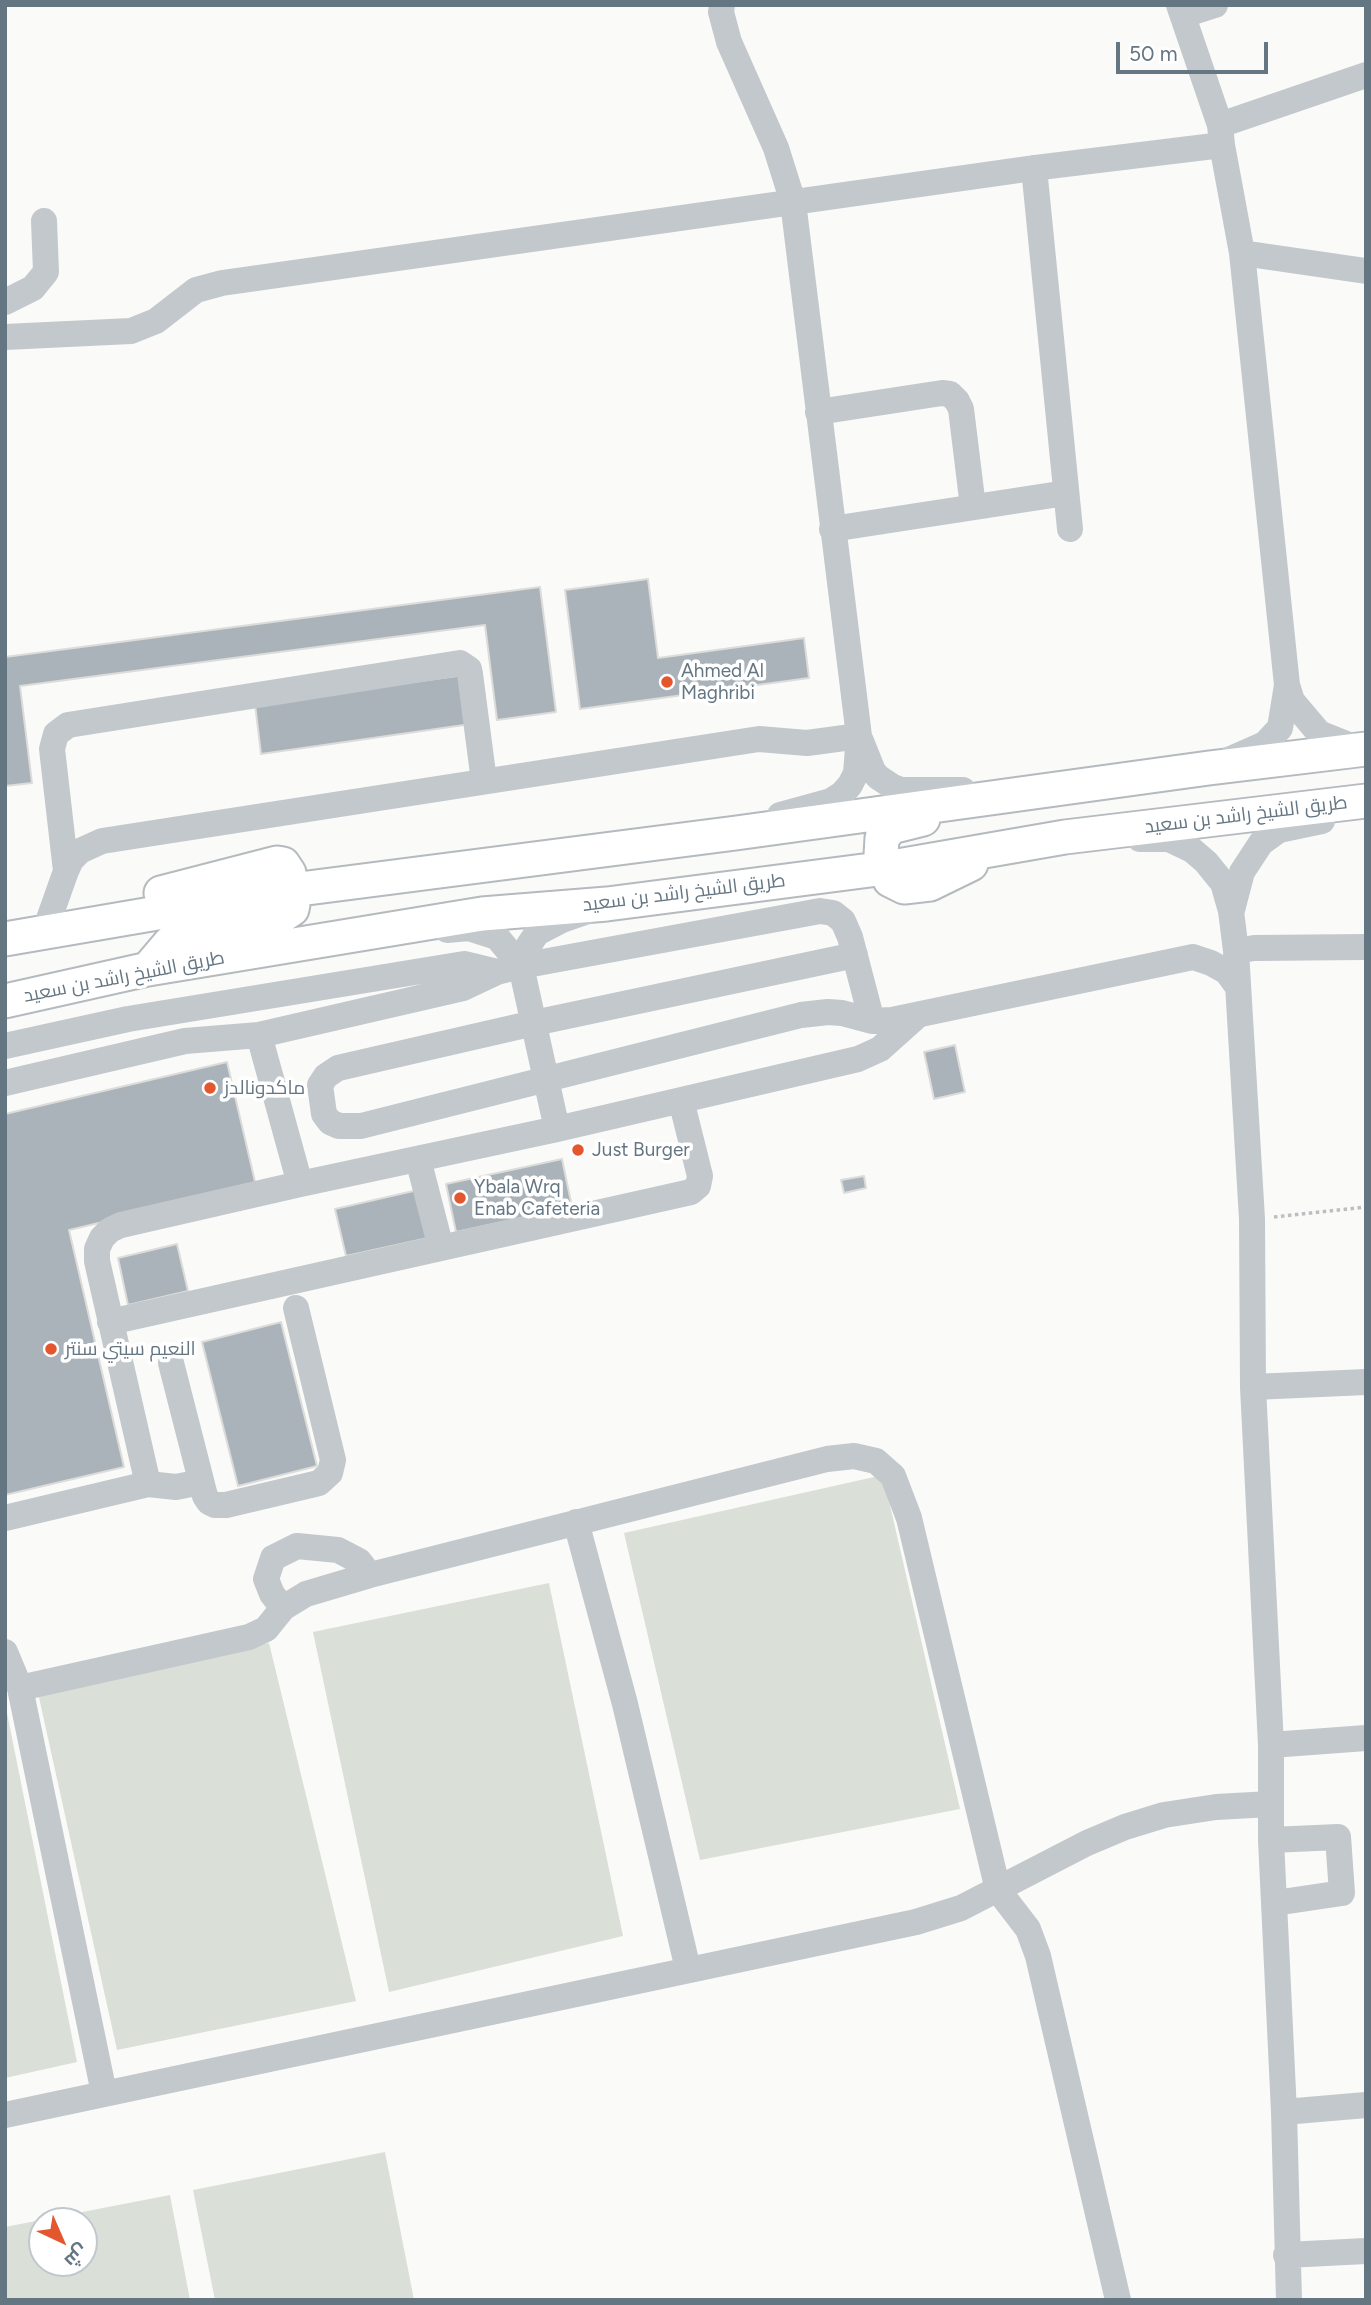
<!DOCTYPE html>
<meta charset="utf-8">
<style>
body{margin:0}
#map{position:relative;width:1371px;height:2305px;overflow:hidden;background:#fafaf8;font-family:Figtree,Cairo,sans-serif}
canvas{display:block}
.frame{position:absolute;inset:0;border:7px solid #657683;pointer-events:none}
.north{position:absolute;left:28px;top:2207px;width:70px;height:70px;box-sizing:border-box;background:#fff;border:2px solid #c1c8cd;border-radius:50%;rotate:136deg;font-size:19px;font-weight:700;line-height:28px;text-align:center;color:#657683}
.north::after{content:'';display:block;margin:auto;width:24px;height:32px;background:#e4572e;clip-path:polygon(50% 0,100% 100%,50% 72%,0 100%)}
.scale{position:absolute;left:1116px;top:42px;width:152px;height:32px;box-sizing:border-box;border:4px solid #657683;border-top:0;padding-left:9px;font-size:21px;line-height:24px;white-space:nowrap;color:#657683;-webkit-text-stroke:5px #fff;paint-order:stroke}
</style>
<div id="map">
<canvas width="1371" height="2305"></canvas>
<div class="frame"></div>
<div class="north">ش</div>
<div class="scale">50 m</div>
</div>
<script>
const context = document.querySelector('canvas').getContext('2d');
context.lineJoin = 'round';
function paint(path, color) { context.fillStyle = color; context.fill(path, 'evenodd'); }
const toPath = rows => new Path2D(rows.map(r => 'M' + r).join(''));
function trace(path, color, width, dash) { context.strokeStyle = color; context.lineWidth = width; context.lineCap = dash ? 'butt' : 'round'; context.setLineDash(dash || []); context.stroke(path); }
function write(font, color, halo, rows, align = 'center') {
  context.font = font + ' Figtree,Cairo,sans-serif'; context.lineWidth = 7; context.setLineDash([]); context.textBaseline = 'middle'; context.strokeStyle = halo; context.fillStyle = color; for (const [text, x, y, turn = 0] of rows) {
    context.save(); context.translate(x, y); context.rotate((+turn || 0) * Math.PI / 180); context.textAlign = isNaN(turn) ? turn : align; if (halo) context.strokeText(text, 0, 0); context.fillText(text, 0, 0); context.restore();
  }
}
const green = toPath([
 [883,1475,960,1809,700,1860,624,1533],
 [549,1583,623,1936,389,1992,313,1632],
 [269,1643,356,2001,117,2050,38,1693],
 [5,1703,77,2062,5,2078],
 [385,2152,414,2300,215,2300,193,2190],
 [170,2195,190,2300,5,2300,5,2227],
 [84,2221,84,2263,42,2263,42,2221]
]);
const building = toPath([
 [648,579,658,658,804,638,809,678,580,709,565,590,648,579],
 [540,587,556,712,497,720,485,625,20,686,32,783,5,786,5,657,540,587],
 [471,674,478,723,261,754,255,704,471,674],
 [955,1045,965,1092,934,1099,924,1052,955,1045],
 [227,1062,256,1186,69,1230,124,1467,5,1495,5,1114,227,1062],
 [562,1159,572,1207,456,1232,446,1184,562,1159],
 [864,1176,866,1188,844,1193,841,1180,864,1176],
 [422,1189,433,1237,346,1256,335,1209,422,1189],
 [177,1244,188,1291,128,1305,118,1258,177,1244],
 [281,1322,317,1466,238,1486,202,1342,281,1322]
]);
const path = toPath([
 [1274,1217,1366,1207]
]);
const minor = toPath([
 [722,5,721,12,729,42,776,148,793,202,859,736,856,773,850,785,842,794,831,801,780,815],
 [1179,5,1220,125,1222,145,1242,253,1287,685,1292,701,1319,733,1359,749],
 [1184,15,1215,5],
 [1220,125,1366,75],
 [1034,168,1070,529],
 [1242,253,1366,271],
 [5,302,33,288,46,272,44,221],
 [5,337,131,331,156,321,196,290,222,283,1034,168,1222,145],
 [818,412,942,393,950,394,957,401,961,409,973,507],
 [832,529,1066,493],
 [861,741,873,771,878,777,893,787,901,790,963,790],
 [1231,759,1265,744,1280,728,1287,685],
 [1140,839,1169,839,1192,850,1206,862,1223,883,1231,911,1236,951,1252,1219,1253,1387,1271,1745,1271,1840,1284,2112,1289,2300],
 [66,871,52,749,56,734,68,725,460,663,469,669,470,674,484,781],
 [1232,910,1242,872,1261,843,1279,830,1322,821],
 [447,930,469,928,497,937,521,966,557,1129],
 [28,932,44,933,66,871,71,860,80,851,102,841,759,739,807,743,859,736],
 [1236,951,1254,948,1366,947],
 [855,955,534,1023,338,1068,326,1076,320,1085,324,1114,330,1122,339,1126,361,1126,801,1015,828,1012,842,1013,872,1021,892,1020,1193,957,1211,963,1227,972,1238,987],
 [521,966,529,945,537,933,562,920,585,912],
 [259,1035,300,1184],
 [5,1046,128,1019,464,964,497,972],
 [5,1083,185,1041,259,1035,463,988,497,972,521,966,820,911,833,913,843,921,850,937,872,1021],
 [418,1159,441,1248],
 [110,1322,691,1192,698,1186,700,1176,681,1100],
 [171,1363,205,1496,209,1502,215,1505,226,1505,319,1483,330,1473,333,1460,296,1308],
 [1253,1387,1366,1382],
 [148,1484,97,1261,97,1249,102,1238,110,1230,121,1225,300,1184,557,1129,858,1059,880,1049,918,1015],
 [5,1518,148,1484,176,1487,201,1482],
 [576,1522,625,1704,688,1969],
 [283,1608,272,1594,266,1579,273,1558,297,1546,338,1550,359,1561,370,1575],
 [5,1652,20,1688,104,2093],
 [20,1688,249,1637,266,1629,283,1608,306,1594,370,1575,827,1459,854,1456,876,1461,893,1476,909,1518,998,1890,1028,1929,1038,1956,1118,2300],
 [1271,1745,1366,1738],
 [1271,1840,1338,1837,1342,1893,1275,1903],
 [1284,2112,1366,2105],
 [5,2115,916,1922,961,1908,1087,1843,1125,1827,1164,1815,1216,1807,1271,1804],
 [1286,2255,1366,2251]
]);
const major = toPath([
 [923,819,891,827,882,838,881,855,890,880,904,887,930,884,971,864],
 [5,939,292,890,736,833,1209,768,1366,749],
 [148,969,170,943,186,931,283,915,292,909,293,904,289,873,283,864,277,863,161,893],
 [5,1001,148,969,482,914,607,904,886,868,1065,837,1366,801]
]);
const markers = [
 [667,682,7,"#e4572e"],
 [210,1088,7,"#e4572e"],
 [578,1150,7,"#e4572e"],
 [460,1198,7,"#e4572e"],
 [51,1349,7,"#e4572e"]
];
const poiNames = [
 ["Ahmed Al",681,671],
 ["Maghribi",681,693],
 ["ماكدونالدز",224,1088],
 ["Just Burger",592,1150],
 ["Ybala Wrq",474,1187],
 ["Enab Cafeteria",474,1209],
 ["النعيم سيتي سنتر",65,1349]
];
const streetNames = [
 ["طريق الشيخ راشد بن سعيد",1246,815,-7],
 ["طريق الشيخ راشد بن سعيد",684,893,-7],
 ["طريق الشيخ راشد بن سعيد",124,977,-11]
];
paint(green, '#dadfd7');
paint(building, '#aab3b9');
trace(building, '#dcdcda', 2);
trace(major, '#b5babe', 37);
trace(path, '#bbbfc2', 3.5, [3.5, 3.5]);
trace(minor, '#c3c8cc', 26);
trace(major, '#fff', 33);
for (const [x, y, r, color] of markers) { const dot = new Path2D(); dot.arc(x, y, r, 0, 2 * Math.PI); context.fillStyle = color; context.fill(dot); trace(dot, '#fff', 2.5); }
write('19px', '#657683', '#fff', poiNames, 'left');
write('19px', '#657683', '#fff', streetNames);
</script>
